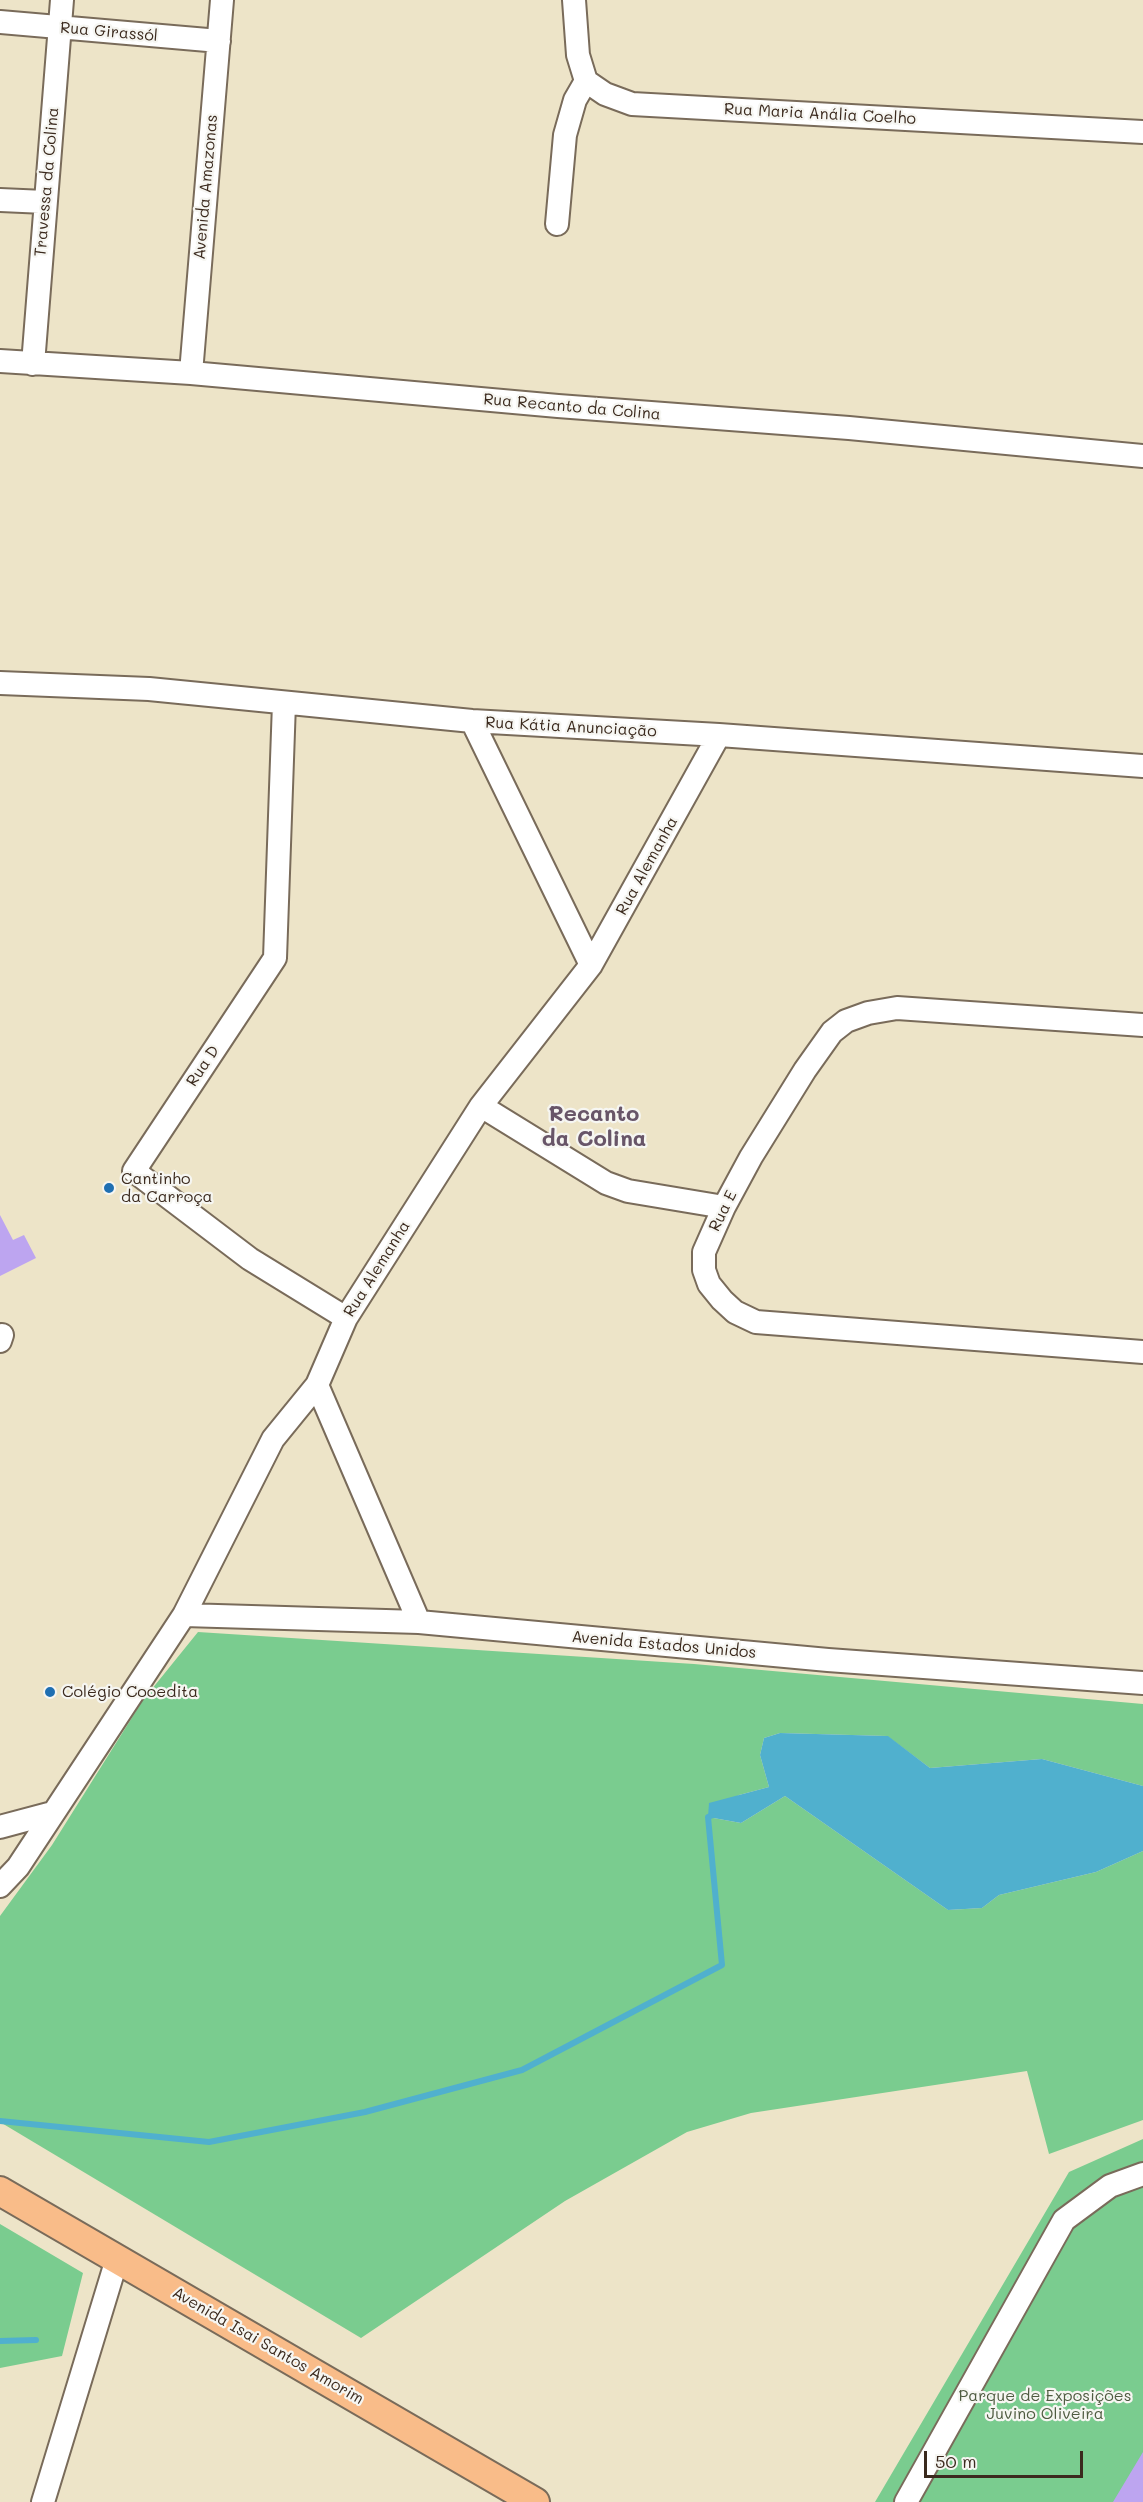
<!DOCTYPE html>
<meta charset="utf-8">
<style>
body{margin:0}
#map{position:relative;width:1143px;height:2502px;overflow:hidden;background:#ede4c8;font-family:Mali,sans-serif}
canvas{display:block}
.scale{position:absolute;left:924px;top:2451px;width:159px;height:27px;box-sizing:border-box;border:3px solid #3b2a1e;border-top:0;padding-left:8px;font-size:18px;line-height:21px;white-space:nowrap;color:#3b2a1e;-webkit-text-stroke:4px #f6f6f2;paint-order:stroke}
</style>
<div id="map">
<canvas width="1143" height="2502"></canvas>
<div class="scale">50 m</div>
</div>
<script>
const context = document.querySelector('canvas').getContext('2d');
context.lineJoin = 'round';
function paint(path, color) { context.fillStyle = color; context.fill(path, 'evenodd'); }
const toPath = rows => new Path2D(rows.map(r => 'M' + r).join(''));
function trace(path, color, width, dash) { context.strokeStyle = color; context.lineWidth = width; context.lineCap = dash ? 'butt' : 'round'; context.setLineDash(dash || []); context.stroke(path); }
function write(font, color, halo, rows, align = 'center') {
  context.font = font + ' Mali,sans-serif'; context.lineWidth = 4.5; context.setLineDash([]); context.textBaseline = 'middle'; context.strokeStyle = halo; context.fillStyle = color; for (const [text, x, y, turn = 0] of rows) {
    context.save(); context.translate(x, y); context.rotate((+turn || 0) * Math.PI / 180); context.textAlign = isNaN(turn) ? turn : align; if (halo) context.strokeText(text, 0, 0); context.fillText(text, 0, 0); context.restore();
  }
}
const green = toPath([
 [198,1632,694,1664,1143,1704,1143,1786,1042,1759,930,1768,887,1736,780,1733,764,1738,760,1755,769,1787,739,1795,708,1817,741,1823,785,1796,948,1910,982,1908,999,1895,1096,1872,1143,1851,1143,2120,1049,2154,1027,2071,751,2113,687,2132,565,2201,361,2338,0,2122,0,1916,52,1845,143,1700],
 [1143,2139,1143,2502,875,2502,1069,2172],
 [0,2224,83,2273,62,2356,0,2368]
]);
const water = toPath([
 [780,1733,888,1736,930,1768,1042,1759,1143,1786,1143,1851,1096,1872,999,1895,982,1908,948,1910,785,1796,741,1823,708,1817,709,1803,769,1787,760,1755,764,1738]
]);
const stream = toPath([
 [0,2121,209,2142,365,2112,522,2070,722,1965,708,1817,713,1815],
 [0,2341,36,2340]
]);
const building = toPath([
 [0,1215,13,1240,24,1235,36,1258,0,1276],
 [1143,2452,1143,2502,1113,2502]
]);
const minor = toPath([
 [574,0,578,55,586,81,605,94,632,104,1143,132],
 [0,22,219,41],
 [0,200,45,202],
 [557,224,565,135,575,100,586,81],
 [0,361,191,373,558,406,849,428,1143,456],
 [33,364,62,0],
 [191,373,222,0],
 [0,683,149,689,472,721,719,735,1143,766],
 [284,703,275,958,134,1171,250,1259,346,1318],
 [472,721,591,965],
 [1143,1025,897,1008,868,1013,846,1021,832,1032,805,1070,751,1157,724,1207,704,1252,704,1270,709,1284,722,1300,735,1312,756,1322,1143,1352],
 [481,1106,606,1183,628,1191,724,1207],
 [0,1341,2,1335],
 [317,1385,419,1622],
 [184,1615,419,1622,828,1660,1143,1683],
 [0,1827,52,1813],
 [0,1886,18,1867,184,1615,273,1439,317,1385,346,1318,481,1106,591,965,719,735],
 [43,2502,117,2259],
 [906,2502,1064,2220,1110,2186,1143,2174]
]);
const major = toPath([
 [0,2191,535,2502]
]);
const markers = [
 [109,1188,6,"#1f6fb2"],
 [50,1692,6,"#1f6fb2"]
];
const streetNames = [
 ["Rua Girassól",109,32,5],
 ["Rua Maria Anália Coelho",820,114,3],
 ["Travessa da Colina",47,182,-85],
 ["Avenida Amazonas",206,187,-85],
 ["Rua Recanto da Colina",572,407,5],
 ["Rua Kátia Anunciação",571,727,3],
 ["Rua Alemanha",647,866,-61],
 ["Rua D",203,1066,-56],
 ["Rua E",723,1211,-64],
 ["Rua Alemanha",377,1269,-58],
 ["Avenida Estados Unidos",664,1645,5],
 ["Avenida Isai Santos Amorim",268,2346,30]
];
const poiNames = [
 ["Cantinho",121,1179],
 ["da Carroça",121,1197],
 ["Colégio Cooedita",62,1692]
];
const parkNames = [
 ["Parque de Exposições",1045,2396],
 ["Juvino Oliveira",1045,2414]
];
const districtNames = [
 ["Recanto",594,1114],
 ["da Colina",594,1139]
];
paint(green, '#7acc8f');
paint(water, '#50b0ce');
trace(stream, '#50b0ce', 6);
paint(building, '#bda5f0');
trace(minor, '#796b5a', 26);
trace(major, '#796b5a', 32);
trace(minor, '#fff', 22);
trace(major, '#f9bc89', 28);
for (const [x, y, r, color] of markers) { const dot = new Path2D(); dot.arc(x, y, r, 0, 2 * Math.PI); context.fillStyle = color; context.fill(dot); trace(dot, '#f6f6f2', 2); }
write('16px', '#3b2a1e', '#f6f6f2', streetNames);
write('16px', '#3b2a1e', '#f6f6f2', poiNames, 'left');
write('16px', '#4e5b40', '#f6f6f2', parkNames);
write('bold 22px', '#685568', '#f6f6f2', districtNames);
</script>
